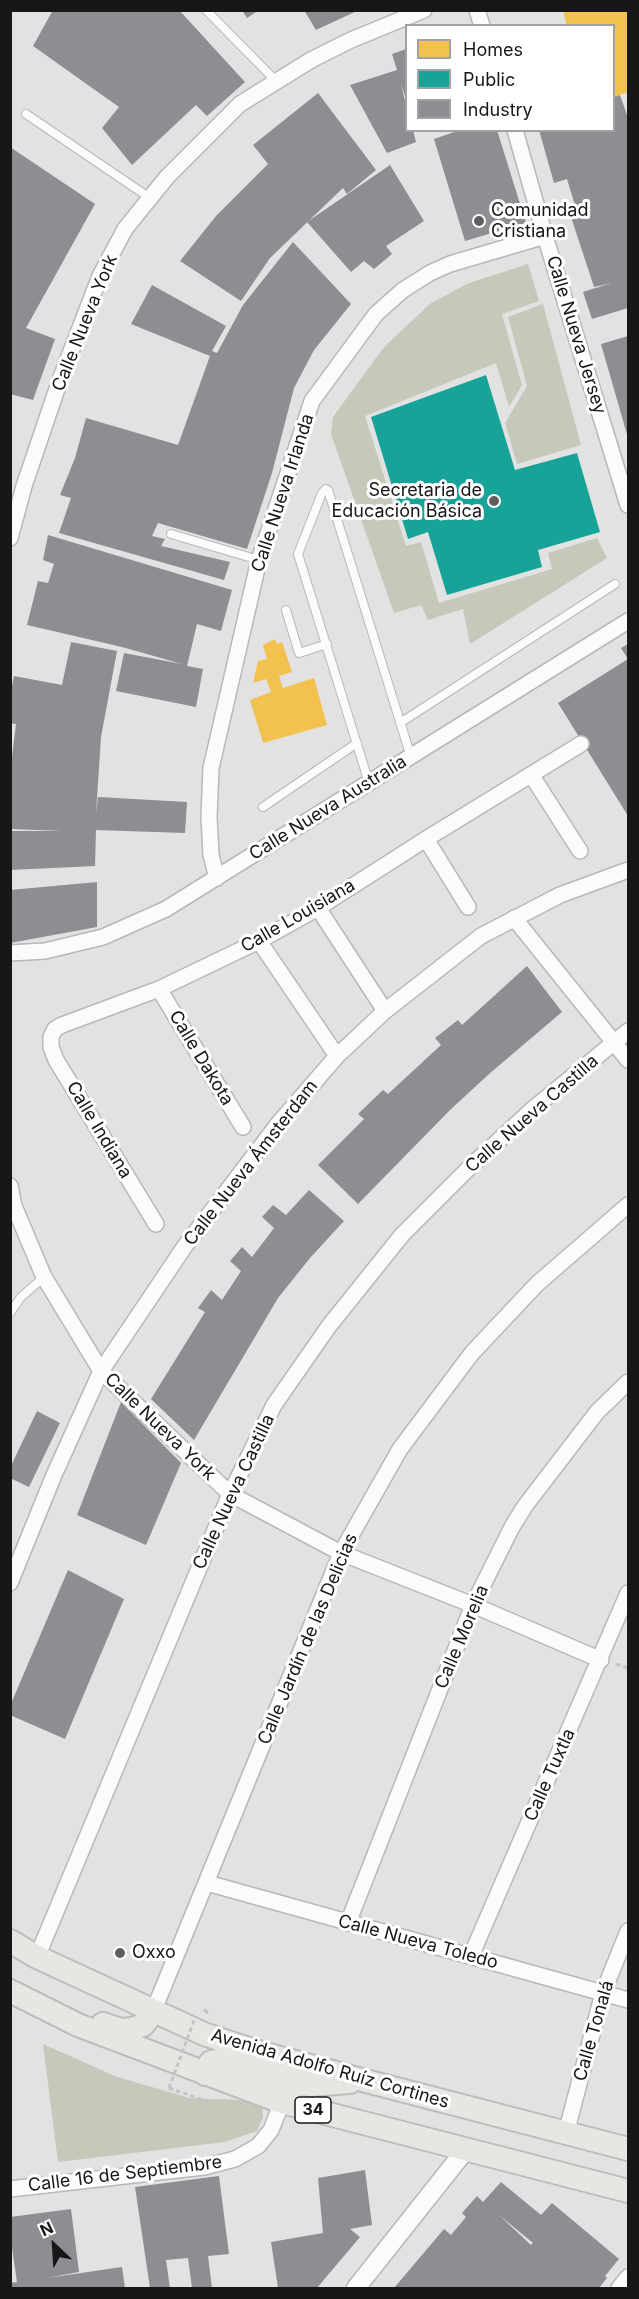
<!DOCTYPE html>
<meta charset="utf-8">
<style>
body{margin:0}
#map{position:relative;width:639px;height:2299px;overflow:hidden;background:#e2e2e3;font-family:Inter,sans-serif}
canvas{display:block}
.frame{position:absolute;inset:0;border:12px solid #171718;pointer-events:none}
.legend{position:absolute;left:405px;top:24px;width:210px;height:108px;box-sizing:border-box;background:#fff;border:2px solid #a2a2a3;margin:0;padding:8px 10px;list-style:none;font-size:18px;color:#171718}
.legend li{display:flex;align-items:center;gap:12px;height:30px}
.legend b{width:30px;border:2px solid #a2a2a3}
.north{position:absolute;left:24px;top:2215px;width:60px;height:60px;-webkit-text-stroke:4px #fff;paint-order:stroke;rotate:335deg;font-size:16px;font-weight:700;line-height:24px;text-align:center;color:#171718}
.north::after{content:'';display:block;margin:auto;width:21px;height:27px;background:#171718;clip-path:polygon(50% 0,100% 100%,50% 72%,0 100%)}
</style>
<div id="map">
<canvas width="639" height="2299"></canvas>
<div class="frame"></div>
<ul class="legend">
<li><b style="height:16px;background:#f2c14e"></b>Homes</li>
<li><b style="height:16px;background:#17a398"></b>Public</li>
<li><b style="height:16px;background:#8d8d92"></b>Industry</li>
</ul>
<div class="north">N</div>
</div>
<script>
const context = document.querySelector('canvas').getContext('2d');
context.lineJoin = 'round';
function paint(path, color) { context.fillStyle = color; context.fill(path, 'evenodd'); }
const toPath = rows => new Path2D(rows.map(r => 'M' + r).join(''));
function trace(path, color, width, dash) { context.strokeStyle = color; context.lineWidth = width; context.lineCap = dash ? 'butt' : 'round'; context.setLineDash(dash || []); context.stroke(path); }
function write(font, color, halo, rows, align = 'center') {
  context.font = font + ' Inter,sans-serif'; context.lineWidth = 6; context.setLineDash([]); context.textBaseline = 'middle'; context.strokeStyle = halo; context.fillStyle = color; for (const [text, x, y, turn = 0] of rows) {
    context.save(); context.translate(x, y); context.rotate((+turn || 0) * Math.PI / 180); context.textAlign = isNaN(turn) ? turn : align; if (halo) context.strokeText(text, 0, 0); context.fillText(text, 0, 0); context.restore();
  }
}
const green = toPath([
 [528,264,539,301,502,314,522,385,509,407,496,363,365,416,406,546,421,542,439,603,552,569,548,553,597,538,607,558,470,644,463,609,428,620,421,605,394,613,331,434,333,417,384,347,431,303,469,283],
 [543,304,581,445,517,464,505,423,527,386,508,317],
 [43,2044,117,2077,190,2098,240,2100,262,2105,263,2117,257,2131,225,2142,58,2162]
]);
const homes = toPath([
 [563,10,628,10,628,92,614,97,614,26,567,26],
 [275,639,277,644,282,642,292,672,279,676,283,688,314,678,327,725,263,743,250,700,271,692,266,679,253,683,258,661,267,659,263,645]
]);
const public = toPath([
 [486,375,515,470,577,453,600,532,538,550,542,567,447,595,428,532,408,539,371,417]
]);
const industry = toPath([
 [53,10,179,10,245,82,207,116,196,105,132,165,102,128,119,107,33,46],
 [242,10,259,10,247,18],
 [304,10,359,10,316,30],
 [406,49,406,99,401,84,406,105,406,130,413,130,416,142,387,153,350,85,397,70,392,54],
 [318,93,376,170,347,194,343,188,270,258,241,301,180,261,216,216,268,164,253,145],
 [620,95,628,118,628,308,592,319,583,292,611,283,594,287,571,217,578,215,567,179,554,183,539,130,614,130,614,97],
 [460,130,497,130,526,223,465,241,434,139],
 [10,147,95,204,26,328,55,339,33,400,10,394],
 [390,165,424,221,386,246,392,254,374,269,364,261,351,272,307,222],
 [293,242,351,304,314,350,294,388,272,473,247,549,158,523,152,536,165,539,161,546,230,562,224,580,59,533,71,498,60,495,75,458,86,418,178,445,210,356,131,324,152,285,226,326,212,351,217,353,243,305],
 [628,336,628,438,601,344],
 [48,535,232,590,221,631,197,624,187,666,203,669,196,707,116,691,124,653,182,664,122,647,27,625,38,581,48,583,54,564,43,560],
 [71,642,117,651,101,737,96,814,98,797,187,802,185,833,96,830,95,866,10,870,10,831,62,831,10,829,10,773,16,724,10,723,10,696,14,676,62,685],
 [628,644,628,816,558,703,628,659,621,648],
 [97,882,97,927,10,943,10,890],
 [527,966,562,1012,489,1074,450,1110,358,1204,318,1165,364,1119,358,1114,383,1090,388,1094,441,1045,435,1038,458,1020,462,1025],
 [309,1190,344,1221,310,1258,278,1298,194,1440,151,1399,205,1312,198,1308,211,1290,222,1300,241,1271,230,1261,242,1247,252,1257,274,1228,262,1217,273,1205,286,1215],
 [121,1402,181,1463,146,1545,77,1515],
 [37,1411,60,1423,29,1487,10,1478,10,1468],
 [68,1570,124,1599,65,1739,10,1715,10,1706],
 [365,2170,372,2225,350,2229,360,2237,317,2288,278,2288,271,2242,323,2233,318,2178],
 [219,2176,229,2254,208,2256,212,2288,192,2288,188,2258,166,2260,170,2288,150,2288,135,2187],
 [501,2182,541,2215,552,2203,619,2259,605,2276,607,2278,599,2288,394,2288,444,2229,451,2235,466,2217,462,2213,477,2196,483,2202],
 [498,2214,533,2243,531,2245],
 [71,2209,79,2272,47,2278,122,2267,125,2288,10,2288,10,2283,17,2282,10,2234,10,2217]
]);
const path = toPath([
 [616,1664,628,1668],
 [208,2013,203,2009,210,2014],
 [169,2088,209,2102]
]);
const service = toPath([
 [206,10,276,81],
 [26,114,150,198],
 [171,534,259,560],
 [286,610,299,653,327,644],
 [400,723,615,584],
 [369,783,298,554,322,493,326,489,328,490,411,757],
 [263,807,357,743],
 [10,1313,21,1297,44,1277]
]);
const minor = toPath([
 [477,10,482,26],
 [515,130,545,236,628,505],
 [10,538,24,486,60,380,100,276,125,229,167,177,240,104,311,60,351,40,424,10],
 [532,776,580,851],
 [426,839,468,907],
 [217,878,211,855,209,817,211,768,259,560,312,401,376,314,403,290,430,273,450,264,545,236],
 [318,908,385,1011],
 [514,918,628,1060],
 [259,941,337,1056],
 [10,953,45,951,103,937,166,909,628,621],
 [159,989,243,1127],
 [10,1186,14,1206,44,1277,101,1371,230,1494,341,1553,473,1605,601,1660],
 [156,1224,56,1060,51,1047,51,1037,55,1029,62,1025,159,989,259,941,318,908,426,839,581,744],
 [10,1583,54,1475,101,1371,185,1246,278,1124,337,1056,385,1011,481,936,560,895,628,870],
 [207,1883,628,2000],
 [348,1923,473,1605,512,1527,525,1506,597,1412,628,1382],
 [471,1956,628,1593],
 [37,1957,230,1494,274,1405,329,1326,402,1235,473,1164,534,1108,628,1031],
 [153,2012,341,1553,400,1449,472,1353,537,1284,628,1205],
 [566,2133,603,1993,628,1931],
 [10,2189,204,2167,235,2159,258,2146,271,2130,282,2102],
 [619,2288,628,2277]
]);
const tertiary = toPath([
 [356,2288,467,2148]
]);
const primary = toPath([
 [10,1941,37,1957,204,2034,255,2051,366,2081,628,2149],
 [10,1991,78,2025,282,2102,628,2191],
 [103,2024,121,2030,132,2029,143,2025,153,2012],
 [205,2074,208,2066,211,2062,216,2061,288,2082,310,2085,350,2082]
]);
const pathBridge = toPath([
 [169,2088,195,2018]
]);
const markers = [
 [479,221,6,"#5e5e5f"],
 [494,501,6,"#5e5e5f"],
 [120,1953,6,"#5e5e5f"]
];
const shields = [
 [313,2110,36]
];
const shieldNames = [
 ["34",313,2110]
];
const poiNames = [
 ["Comunidad",491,211],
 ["Cristiana",491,232],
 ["Secretaria de",482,491,"right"],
 ["Educación Básica",482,512,"right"],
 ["Oxxo",132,1953]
];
const streetNames = [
 ["Calle Nueva York",85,323,-68],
 ["Calle Nueva Jersey",576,335,73],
 ["Calle Nueva Irlanda",283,493,-72],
 ["Calle Nueva Australia",328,808,-32],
 ["Calle Louisiana",298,916,-30],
 ["Calle Dakota",201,1058,59],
 ["Calle Nueva Castilla",532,1114,-41],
 ["Calle Indiana",99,1130,59],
 ["Calle Nueva Ámsterdam",251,1163,-52],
 ["Calle Nueva York",160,1427,44],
 ["Calle Nueva Castilla",234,1492,-65],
 ["Calle Morelia",462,1637,-67],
 ["Calle Jardín de las Delicias",308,1639,-67],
 ["Calle Tuxtla",550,1775,-66],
 ["Calle Nueva Toledo",418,1942,15],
 ["Calle Tonalá",594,2031,-74],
 ["Avenida Adolfo Ruíz Cortines",330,2069,16],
 ["Calle 16 de Septiembre",125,2174,-7]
];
paint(green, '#c6c8ba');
paint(homes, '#f2c14e');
paint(public, '#17a398');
paint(industry, '#8d8d92');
trace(service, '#b8b8b9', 10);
trace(minor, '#b8b8b9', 18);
trace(tertiary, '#b8b8b9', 21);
trace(primary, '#bdbdbe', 26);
trace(path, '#c3c3c3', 3, [4.5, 3]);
trace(service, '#fbfbfb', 8);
trace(minor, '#fbfbfb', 15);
trace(tertiary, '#fbfbfb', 18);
trace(primary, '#e6e6e2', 22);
trace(pathBridge, '#c3c3c3', 3, [4.5, 3]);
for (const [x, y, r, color] of markers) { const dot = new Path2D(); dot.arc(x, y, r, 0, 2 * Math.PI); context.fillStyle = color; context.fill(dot); trace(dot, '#fff', 2); }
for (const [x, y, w] of shields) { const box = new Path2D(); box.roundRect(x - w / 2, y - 13, w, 26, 4.5); context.fillStyle = '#fff'; context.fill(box); trace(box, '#171718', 1.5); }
write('bold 16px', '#171718', null, shieldNames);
write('18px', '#171718', '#fff', poiNames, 'left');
write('18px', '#171718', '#fff', streetNames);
</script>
